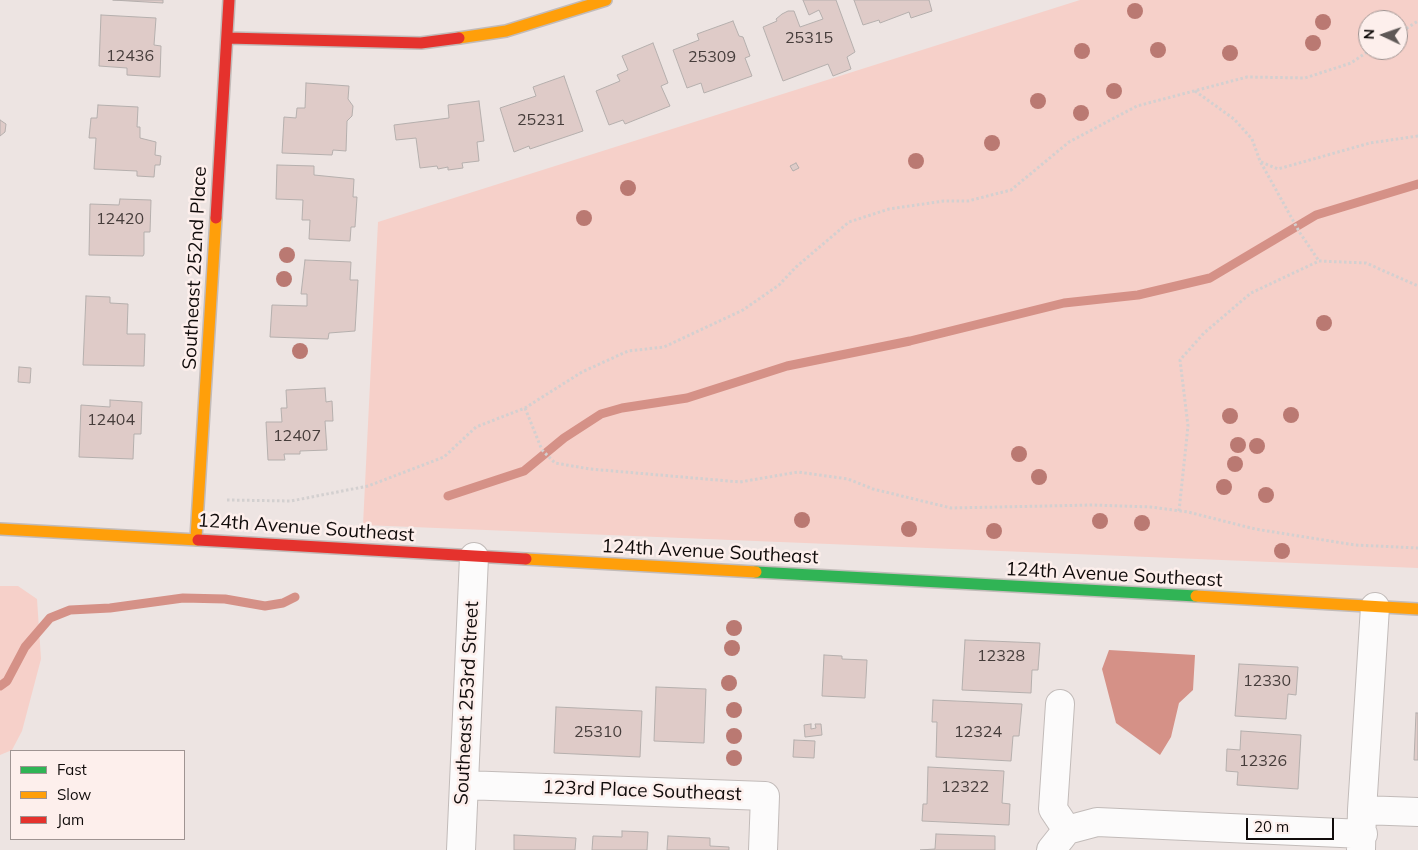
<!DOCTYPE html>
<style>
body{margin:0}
#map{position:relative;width:1418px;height:850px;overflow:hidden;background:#ede4e2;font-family:Mulish,sans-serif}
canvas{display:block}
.legend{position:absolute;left:10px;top:750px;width:175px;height:90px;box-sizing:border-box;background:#fdefec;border:1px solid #9f9492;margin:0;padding:6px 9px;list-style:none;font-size:15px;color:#110c0b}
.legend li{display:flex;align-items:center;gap:10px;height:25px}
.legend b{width:25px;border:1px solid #9f9492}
.north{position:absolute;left:1358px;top:10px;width:50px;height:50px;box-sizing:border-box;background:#fdefec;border:1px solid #9f9492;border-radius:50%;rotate:273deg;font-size:14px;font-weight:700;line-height:20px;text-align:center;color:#110c0b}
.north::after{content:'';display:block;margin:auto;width:18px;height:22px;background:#5e5856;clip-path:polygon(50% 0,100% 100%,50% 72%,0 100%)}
.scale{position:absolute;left:1246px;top:818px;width:88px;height:22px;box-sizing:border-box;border:2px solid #110c0b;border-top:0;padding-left:6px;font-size:15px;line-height:18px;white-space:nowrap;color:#110c0b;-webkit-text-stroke:4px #fdefec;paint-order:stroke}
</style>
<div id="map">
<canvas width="1418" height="850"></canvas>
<ul class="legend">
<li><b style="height:6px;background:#30b455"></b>Fast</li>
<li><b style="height:6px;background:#ff9f0a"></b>Slow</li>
<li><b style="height:6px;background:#e5322d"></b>Jam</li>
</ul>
<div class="north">N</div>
<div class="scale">20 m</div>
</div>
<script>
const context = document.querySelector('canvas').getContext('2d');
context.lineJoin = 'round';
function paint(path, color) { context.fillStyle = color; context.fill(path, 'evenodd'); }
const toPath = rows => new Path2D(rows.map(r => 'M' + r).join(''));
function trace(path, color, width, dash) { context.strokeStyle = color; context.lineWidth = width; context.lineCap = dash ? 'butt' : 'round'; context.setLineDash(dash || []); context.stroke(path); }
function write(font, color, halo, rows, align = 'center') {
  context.font = font + ' Mulish,sans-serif'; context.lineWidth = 5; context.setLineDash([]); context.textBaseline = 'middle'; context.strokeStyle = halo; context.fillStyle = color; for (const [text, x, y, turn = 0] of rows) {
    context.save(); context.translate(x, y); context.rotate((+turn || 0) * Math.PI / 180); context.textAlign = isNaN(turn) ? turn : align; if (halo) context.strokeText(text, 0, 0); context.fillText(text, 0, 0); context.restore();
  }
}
const green = toPath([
 [1080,0,1418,0,1418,568,363,525,378,222],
 [1368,20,1398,20,1398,50,1368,50],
 [0,586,18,586,37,599,41,659,22,731,12,750,0,755]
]);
const water = toPath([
 [1109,650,1195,655,1193,690,1179,703,1171,737,1160,755,1116,723,1102,669]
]);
const stream = toPath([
 [448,496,524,471,564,438,601,414,622,408,687,398,787,366,910,341,1064,303,1138,295,1210,278,1316,215,1418,184],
 [0,686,7,681,25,647,50,618,70,610,110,608,183,598,225,599,265,606,283,603,295,597]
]);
const building = toPath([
 [113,0,163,0,163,3,113,0],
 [803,0,836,0,855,52,847,57,851,69,833,76,828,64,783,81,763,27,777,21,776,19,782,14,788,11,794,11,800,27,823,19,819,10,809,15,803,0],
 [854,0,929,0,932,11,911,18,909,12,880,23,879,20,863,25,854,0],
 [101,15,156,18,154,45,161,46,160,77,127,75,127,68,99,66,101,15],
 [733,21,739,36,743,37,750,56,745,58,752,76,704,93,701,83,687,88,673,50,699,40,697,34,733,21],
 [653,43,668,83,661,86,670,106,625,124,623,120,609,125,596,91,620,81,617,75,628,70,622,56,653,43],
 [564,76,583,131,530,149,529,146,514,152,500,108,536,96,533,87,564,76],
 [306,83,349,86,348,99,353,106,352,116,347,121,346,151,333,150,332,155,282,153,284,117,296,118,297,108,305,108,306,83],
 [479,101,484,141,477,142,479,161,462,163,463,168,448,170,448,167,438,169,437,166,420,168,416,138,396,140,394,125,449,118,448,105,479,101],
 [98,105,138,107,137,127,140,127,140,138,156,142,155,155,161,156,160,165,155,165,154,177,137,176,137,171,94,169,96,138,89,138,91,118,97,118,98,105],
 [0,120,6,124,5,132,0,136,0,120],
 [796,163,799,168,793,171,790,166,796,163],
 [277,165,314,166,314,175,354,179,353,197,357,197,355,227,351,227,350,241,309,239,310,220,302,220,303,200,276,199,277,165],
 [120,199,151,200,150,232,144,232,144,254,143,256,89,255,90,204,119,205,120,199],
 [305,260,351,262,350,280,358,280,355,331,329,333,328,339,270,337,272,305,307,306,307,294,301,294,305,260],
 [86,296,110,297,110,303,128,304,127,334,145,334,144,366,83,365,86,296],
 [19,367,31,368,30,383,18,382,19,367],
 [325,388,326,402,332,401,333,421,325,421,327,450,300,451,300,454,284,454,285,460,268,460,266,422,282,422,281,408,287,408,286,390,325,388],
 [110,400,142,402,141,434,134,434,133,459,79,457,81,405,110,407,110,400],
 [965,640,1040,643,1038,670,1032,670,1031,693,962,690,965,640],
 [824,655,842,656,842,659,867,660,865,698,822,696,824,655],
 [1239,664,1298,667,1296,695,1288,694,1286,719,1235,716,1239,664],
 [656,687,706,689,704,743,654,741,656,687],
 [933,700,1022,704,1019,736,1013,736,1011,761,936,757,937,722,932,722,933,700],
 [556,707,642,711,640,757,554,753,556,707],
 [1416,713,1418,713,1418,760,1414,760,1416,713],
 [811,724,811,729,816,728,815,724,821,724,822,735,805,737,804,725,811,724],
 [1241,731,1301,735,1298,789,1237,785,1238,772,1226,771,1227,749,1240,750,1241,731],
 [794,740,815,741,814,758,793,757,794,740],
 [928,767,1004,771,1002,803,1010,804,1009,825,922,821,923,804,927,804,928,767],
 [622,831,648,832,647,850,592,850,593,836,622,837,622,831],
 [936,834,995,836,995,850,920,850,935,849,936,834],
 [514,835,576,838,575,850,514,850,514,835],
 [668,836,710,838,710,846,729,847,729,850,667,850,668,836]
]);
const path = toPath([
 [1398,34,1418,21],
 [1195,91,1234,119,1252,139,1260,161,1300,233,1319,261],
 [1261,162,1278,169,1370,143,1418,136],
 [525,408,542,450,555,463,590,469,740,482,798,472,848,479,873,489,951,508,1093,505,1151,507,1188,512,1255,529,1355,545,1418,548],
 [227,500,291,501,368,486,444,457,476,427,525,408,582,372,628,351,664,347,743,310,779,285,796,267,849,222,889,209,944,201,968,201,1011,190,1069,142,1137,106,1247,77,1305,78,1351,63,1370,50],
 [1179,511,1188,426,1180,360,1204,333,1251,293,1319,261,1366,263,1418,286]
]);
const street = toPath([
 [464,785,765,796,763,850],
 [1362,810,1418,812],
 [1067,830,1097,822,1363,834],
 [461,850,474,557],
 [1051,850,1067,830,1053,809,1060,704],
 [1361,850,1362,810,1375,607]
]);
const fast = toPath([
 [756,572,1196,596]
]);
const slow = toPath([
 [459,38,506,31,606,0],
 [0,529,198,540],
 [196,538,216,218],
 [526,559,756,572],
 [1196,596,1418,609]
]);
const jam = toPath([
 [227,38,421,43,459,38],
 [216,218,229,0],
 [198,540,526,559]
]);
const trees = [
 [1135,11],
 [1323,22],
 [1313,43],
 [1158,50],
 [1082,51],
 [1230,53],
 [1114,91],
 [1038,101],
 [1081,113],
 [992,143],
 [916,161],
 [628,188],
 [584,218],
 [287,255],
 [284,279],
 [1324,323],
 [300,351],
 [1291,415],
 [1230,416],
 [1238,445],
 [1257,446],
 [1019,454],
 [1235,464],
 [1039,477],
 [1224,487],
 [1266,495],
 [802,520],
 [1100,521],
 [1142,523],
 [909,529],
 [994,531],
 [1282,551],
 [734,628],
 [732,648],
 [729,683],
 [734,710],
 [734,736],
 [734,758]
];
const numberNames = [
 ["25315",809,38],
 ["12436",130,56],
 ["25309",712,57],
 ["25231",541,120],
 ["12420",120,219],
 ["12404",111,420],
 ["12407",297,436],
 ["12328",1001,656],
 ["12330",1267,681],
 ["25310",598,732],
 ["12324",978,732],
 ["12326",1263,761],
 ["12322",965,787]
];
const streetNames = [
 ["Southeast 252nd Place",195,268,-87],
 ["124th Avenue Southeast",306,528,4],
 ["124th Avenue Southeast",710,552,3],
 ["124th Avenue Southeast",1114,575,3],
 ["Southeast 253rd Street",467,703,-87],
 ["123rd Place Southeast",642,791,2]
];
paint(green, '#f6d0c9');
paint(water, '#d59187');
trace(stream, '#d59187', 9);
paint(building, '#dfcbc8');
trace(building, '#b5afad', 1);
trace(street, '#c2bbb9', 30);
trace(fast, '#c2bbb9', 14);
trace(slow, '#c2bbb9', 14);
trace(jam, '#c2bbb9', 14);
trace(path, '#d3d0d0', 3, [2.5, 2.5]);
trace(street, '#fcfbfb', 28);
trace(fast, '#30b455', 11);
trace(slow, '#ff9f0a', 11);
trace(jam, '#e5322d', 11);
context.fillStyle = '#ba7972';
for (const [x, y] of trees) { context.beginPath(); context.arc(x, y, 8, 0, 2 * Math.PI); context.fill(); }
write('16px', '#463d3b', null, numberNames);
write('19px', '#110c0b', '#fdefec', streetNames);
</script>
